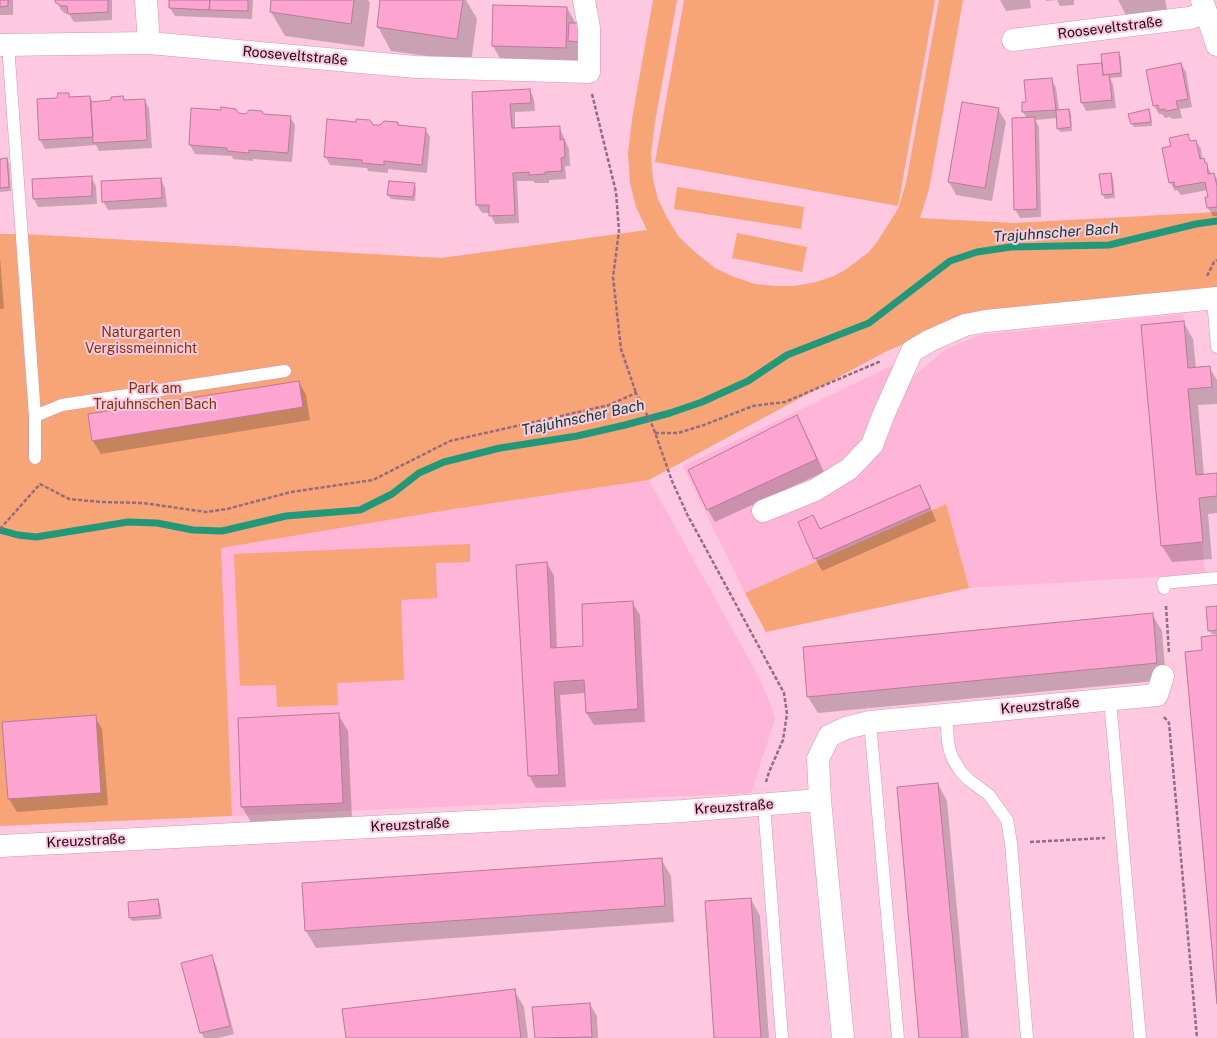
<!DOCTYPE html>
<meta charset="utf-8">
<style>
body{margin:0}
canvas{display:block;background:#fdc8e0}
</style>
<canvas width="1217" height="1038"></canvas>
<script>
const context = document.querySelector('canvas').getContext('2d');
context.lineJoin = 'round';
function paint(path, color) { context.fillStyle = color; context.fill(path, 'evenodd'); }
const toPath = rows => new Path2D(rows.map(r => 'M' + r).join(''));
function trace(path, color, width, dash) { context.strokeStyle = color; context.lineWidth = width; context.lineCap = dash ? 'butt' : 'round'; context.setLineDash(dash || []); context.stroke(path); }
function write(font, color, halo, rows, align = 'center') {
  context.font = font + ' "Public Sans",sans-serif'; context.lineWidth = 4; context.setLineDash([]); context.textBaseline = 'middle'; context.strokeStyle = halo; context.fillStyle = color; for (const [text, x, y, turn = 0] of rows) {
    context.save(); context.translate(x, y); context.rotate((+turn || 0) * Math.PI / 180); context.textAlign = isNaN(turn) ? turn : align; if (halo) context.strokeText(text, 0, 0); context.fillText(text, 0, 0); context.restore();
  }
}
const built = toPath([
 [1183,314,1188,367,1210,366,1212,387,1189,389,1205,574,969,588,945,504,745,593,683,466,893,365,914,376,946,349,980,335],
 [649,480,761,681,775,718,751,793,232,816,221,548,454,509]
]);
const green = toPath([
 [653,0,677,0,655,122,651,154,653,180,658,199,667,218,679,237,696,253,715,268,734,277,755,284,775,286,795,286,816,282,834,276,845,270,869,252,877,242,898,209,906,183,939,0,963,0,929,189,920,218,1014,223,1217,212,1217,289,965,316,883,353,649,480,454,509,221,548,232,816,0,826,0,234,25,234,441,258,647,230,636,207,630,183,628,153,632,119],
 [684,0,935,0,898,206,655,162],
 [677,187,804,207,801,229,674,209],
 [737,233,807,247,802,272,732,258],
 [946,504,969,588,766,632,745,593],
 [470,544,470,562,436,563,437,598,401,600,404,680,337,683,338,705,277,707,276,685,240,686,234,554]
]);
const shadow = toPath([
 [0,0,13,0,13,15,0,15],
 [56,0,112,0,112,20,74,22,69,14,66,14,61,10],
 [170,0,253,0,252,19,175,16,170,8],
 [272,0,368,0,370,3,364,47,285,36,271,12],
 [381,0,466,0,477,19,471,62,391,51,378,27],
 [1000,0,1030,0,1031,8,1006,11],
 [1046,0,1074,0,1074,5,1060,6,1057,0,1046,1],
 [1118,0,1165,0,1168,13,1130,22],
 [567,8,576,24,579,24,579,72,506,69,493,46],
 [1118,53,1121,57,1122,77,1110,78,1113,84,1116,108,1086,111,1082,103,1078,66,1101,64],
 [1181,64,1186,72,1192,107,1180,109,1182,118,1172,119,1170,117,1165,118,1162,114,1159,114,1154,106],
 [1051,79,1056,88,1059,110,1069,110,1071,114,1072,131,1060,132,1058,128,1057,118,1035,120,1039,127,1041,217,1020,218,1015,209,1027,119,1023,112,1023,103,1028,103],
 [530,90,534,99,535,111,515,112,515,129,559,127,569,149,570,166,565,166,566,179,549,180,549,183,535,183,533,181,517,181,519,223,495,224,490,213,482,213,477,205,473,93],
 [68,94,71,98,90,97,93,102,112,101,123,97,125,101,144,100,149,108,152,148,99,151,96,145,45,149,40,140,38,100,58,99],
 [192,109,238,114,290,117,295,125,292,162,253,159,253,161,233,159,232,156,195,154,190,145],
 [998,109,1006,122,992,201,956,195,949,182],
 [1149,110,1151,114,1152,126,1134,127,1132,124],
 [397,123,399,126,425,129,430,137,427,173,388,169,388,173,368,171,367,168,330,165,325,156,372,126,380,126],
 [1187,135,1191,142,1196,141,1201,149,1202,159,1204,159,1211,174,1214,174,1217,179,1217,216,1213,216,1208,208,1209,197,1208,190,1181,195,1177,190,1175,191,1170,182,1172,147],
 [7,159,9,163,11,191,0,192,0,160],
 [1111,174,1113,178,1115,198,1105,199,1103,195],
 [91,177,96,186,97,204,38,207,34,199],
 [161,179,165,188,167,207,108,210,103,201],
 [414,184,416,188,415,201,391,199,388,195],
 [0,257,4,309,0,309],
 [1184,323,1193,339,1196,368,1209,367,1217,380,1217,404,1198,405,1204,475,1217,474,1217,513,1208,514,1212,559,1172,562,1162,546],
 [299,382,306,395,310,420,101,454,93,441],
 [797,416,804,429,824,472,715,522,708,510],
 [919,486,927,499,936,521,822,571,815,558,813,516,821,530],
 [547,563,554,576,557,649,584,647,632,602,640,615,645,722,594,725,586,712,586,693,560,695,566,787,536,788,529,775],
 [1217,607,1217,634,1212,634,1209,630],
 [1152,614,1162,631,1166,680,818,713,808,697],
 [338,714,348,731,352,819,252,824,242,807,239,719],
 [95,717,102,729,108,805,17,812,9,799,3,723],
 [938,784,947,801,969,1038,920,1038],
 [661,859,671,876,674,922,316,948,306,931,303,884],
 [751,899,760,916,769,1038,715,1038],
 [158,900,160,904,162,919,132,921,130,918],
 [211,956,216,965,234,1034,218,1038,204,1038,201,1033],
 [514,990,524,1007,528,1038,347,1038],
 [590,1004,597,1016,598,1038,536,1038,533,1008]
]);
const stream = toPath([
 [0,530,18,535,36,537,128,522,157,523,193,530,222,531,286,516,360,510,392,494,419,473,444,462,500,448,577,436,625,425,670,413,702,402,748,381,787,355,869,323,950,261,977,252,1011,247,1109,245,1196,224,1217,221]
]);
const building = toPath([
 [0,0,8,0,8,6,0,7,0,0],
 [55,0,108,0,108,12,68,14,67,6,61,6,55,2,55,0],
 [169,0,210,0,209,10,169,8,169,0],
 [210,0,248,0,248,11,209,10,210,0],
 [271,0,354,0,351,24,270,12,271,0],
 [380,0,463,0,457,39,377,27,380,0],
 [493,5,567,7,566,48,492,46,493,5],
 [569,23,579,23,579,42,568,41,569,23],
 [1119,52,1121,73,1103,75,1101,54,1119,52],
 [1102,63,1103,75,1109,74,1112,100,1081,103,1077,65,1102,63],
 [1181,63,1188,99,1176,101,1178,109,1166,111,1165,109,1159,110,1158,105,1153,106,1146,70,1181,63],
 [1052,78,1056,110,1022,112,1022,102,1026,102,1024,80,1052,78],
 [530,89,531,103,510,104,512,128,560,126,560,140,564,139,565,157,561,158,562,171,545,172,545,174,529,175,529,172,513,173,515,215,489,216,489,205,476,205,472,92,530,89],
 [58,93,69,93,69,97,90,96,93,137,39,140,37,99,57,98,58,93],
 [123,96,124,100,145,99,147,140,93,143,91,102,111,100,111,97,123,96],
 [962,102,999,108,985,188,948,182,962,102],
 [221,107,236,109,238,113,246,114,249,110,262,111,263,114,291,116,288,153,249,150,249,153,227,151,227,148,189,145,191,108,221,110,221,107],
 [1069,109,1071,127,1057,129,1056,110,1069,109],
 [1149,109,1151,122,1131,124,1128,114,1149,109],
 [1035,117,1037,209,1014,210,1012,118,1035,117],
 [327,119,356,122,356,119,370,120,373,125,380,125,384,121,398,122,398,125,426,128,422,165,384,161,384,165,362,163,362,160,324,157,327,119],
 [1188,134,1190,141,1196,140,1200,159,1204,158,1205,163,1207,163,1208,174,1214,173,1217,186,1217,207,1207,208,1205,197,1208,197,1205,182,1175,187,1174,182,1169,183,1162,148,1171,146,1169,138,1188,134],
 [7,158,9,187,0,188,0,159,7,158],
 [1111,173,1113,194,1102,195,1099,174,1111,173],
 [92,176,92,196,33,199,32,179,92,176],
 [161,178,162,198,102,202,101,181,161,178],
 [389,181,415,183,413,197,387,195,389,181],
 [1184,321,1188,368,1210,366,1212,387,1188,389,1196,475,1217,473,1217,496,1199,498,1203,542,1161,546,1141,325,1184,321],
 [299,381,303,407,92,441,88,414,299,381],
 [797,415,817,459,707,510,688,470,797,415],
 [920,485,930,508,814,559,798,522,813,515,820,529,920,485],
 [547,562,551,648,583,646,582,604,633,601,638,709,586,713,584,680,554,682,559,775,528,776,516,565,547,562],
 [1217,606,1217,630,1208,631,1206,607,1217,606],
 [1153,613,1157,663,807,697,803,647,1153,613],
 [1217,635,1217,1004,1185,652,1202,650,1201,637,1217,635],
 [339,713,343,803,241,807,238,718,339,713],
 [96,715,101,793,8,799,2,722,96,715],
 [938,783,962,1038,919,1038,897,787,938,783],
 [662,858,665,906,305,931,302,883,662,858],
 [751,898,761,1038,714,1038,705,901,751,898],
 [158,899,160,915,129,918,128,902,158,899],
 [212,955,230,1026,200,1033,181,963,212,955],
 [515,989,521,1038,346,1038,342,1009,515,989],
 [590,1003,592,1037,535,1038,532,1007,590,1003]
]);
const path = toPath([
 [592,94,616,192,619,231,613,277,621,349,636,393],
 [1207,276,1214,262,1217,260],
 [655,433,678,433,704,425,753,406,785,402,881,361],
 [0,529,40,484,69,499,101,502,143,503,206,512,227,509,291,492,373,480,450,441,609,405,636,393,653,427,672,481,687,514,784,693,787,714,783,740,769,772,766,782],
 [1166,606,1169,653],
 [1164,717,1169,723,1197,1038],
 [1030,842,1105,838]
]);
const service = toPath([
 [8,45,35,416,35,458],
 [1213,299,1217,347],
 [35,416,62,405,285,371],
 [1164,588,1163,583,1217,578],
 [1110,700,1140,1038],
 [946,715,948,742,950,751,953,759,961,772,969,780,989,795,1007,820,1011,843,1027,1038],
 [870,722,898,1038],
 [764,805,782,1038]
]);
const minor = toPath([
 [146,0,149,43],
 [1013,40,1173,20,1190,18,1206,12],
 [0,45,149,43,416,67,589,72,589,28,584,0],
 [763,511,815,490,849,469,872,445,883,416,912,351,929,341,965,325,986,321,1217,298],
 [0,846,683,811,820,800],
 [843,1038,820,800,818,759,829,736,846,728,870,722,1157,695,1163,676]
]);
const tertiary = toPath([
 [1202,0,1217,45]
]);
const streetNames = [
 ["Rooseveltstraße",1110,28,-7],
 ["Rooseveltstraße",295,56,5],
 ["Kreuzstraße",1040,706,-5],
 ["Kreuzstraße",734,807,-4],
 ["Kreuzstraße",410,825,-3],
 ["Kreuzstraße",86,841,-3]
];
const parkNames = [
 ["Naturgarten",141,333],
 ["Vergissmeinnicht",141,349],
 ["Park am",155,389],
 ["Trajuhnschen Bach",155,405]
];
const waterNames = [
 ["Trajuhnscher Bach",1056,233,-4],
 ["Trajuhnscher Bach",583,418,-12]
];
paint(built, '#feb5d8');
paint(green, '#f7a476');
paint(shadow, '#0003');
trace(stream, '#22987b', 7);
paint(building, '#fea4d0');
trace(building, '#b77b98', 1);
trace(service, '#d596b4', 13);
trace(minor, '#d596b4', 23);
trace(tertiary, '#d596b4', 23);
trace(path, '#936d7f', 2.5, [4, 2]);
trace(service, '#fff', 12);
trace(minor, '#fff', 22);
trace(tertiary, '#fff', 22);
write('14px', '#1f0915', '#fdc8e0', streetNames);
write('14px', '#7a3706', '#fdc8e0', parkNames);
write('italic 15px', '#004735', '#fdc8e0', waterNames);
</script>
